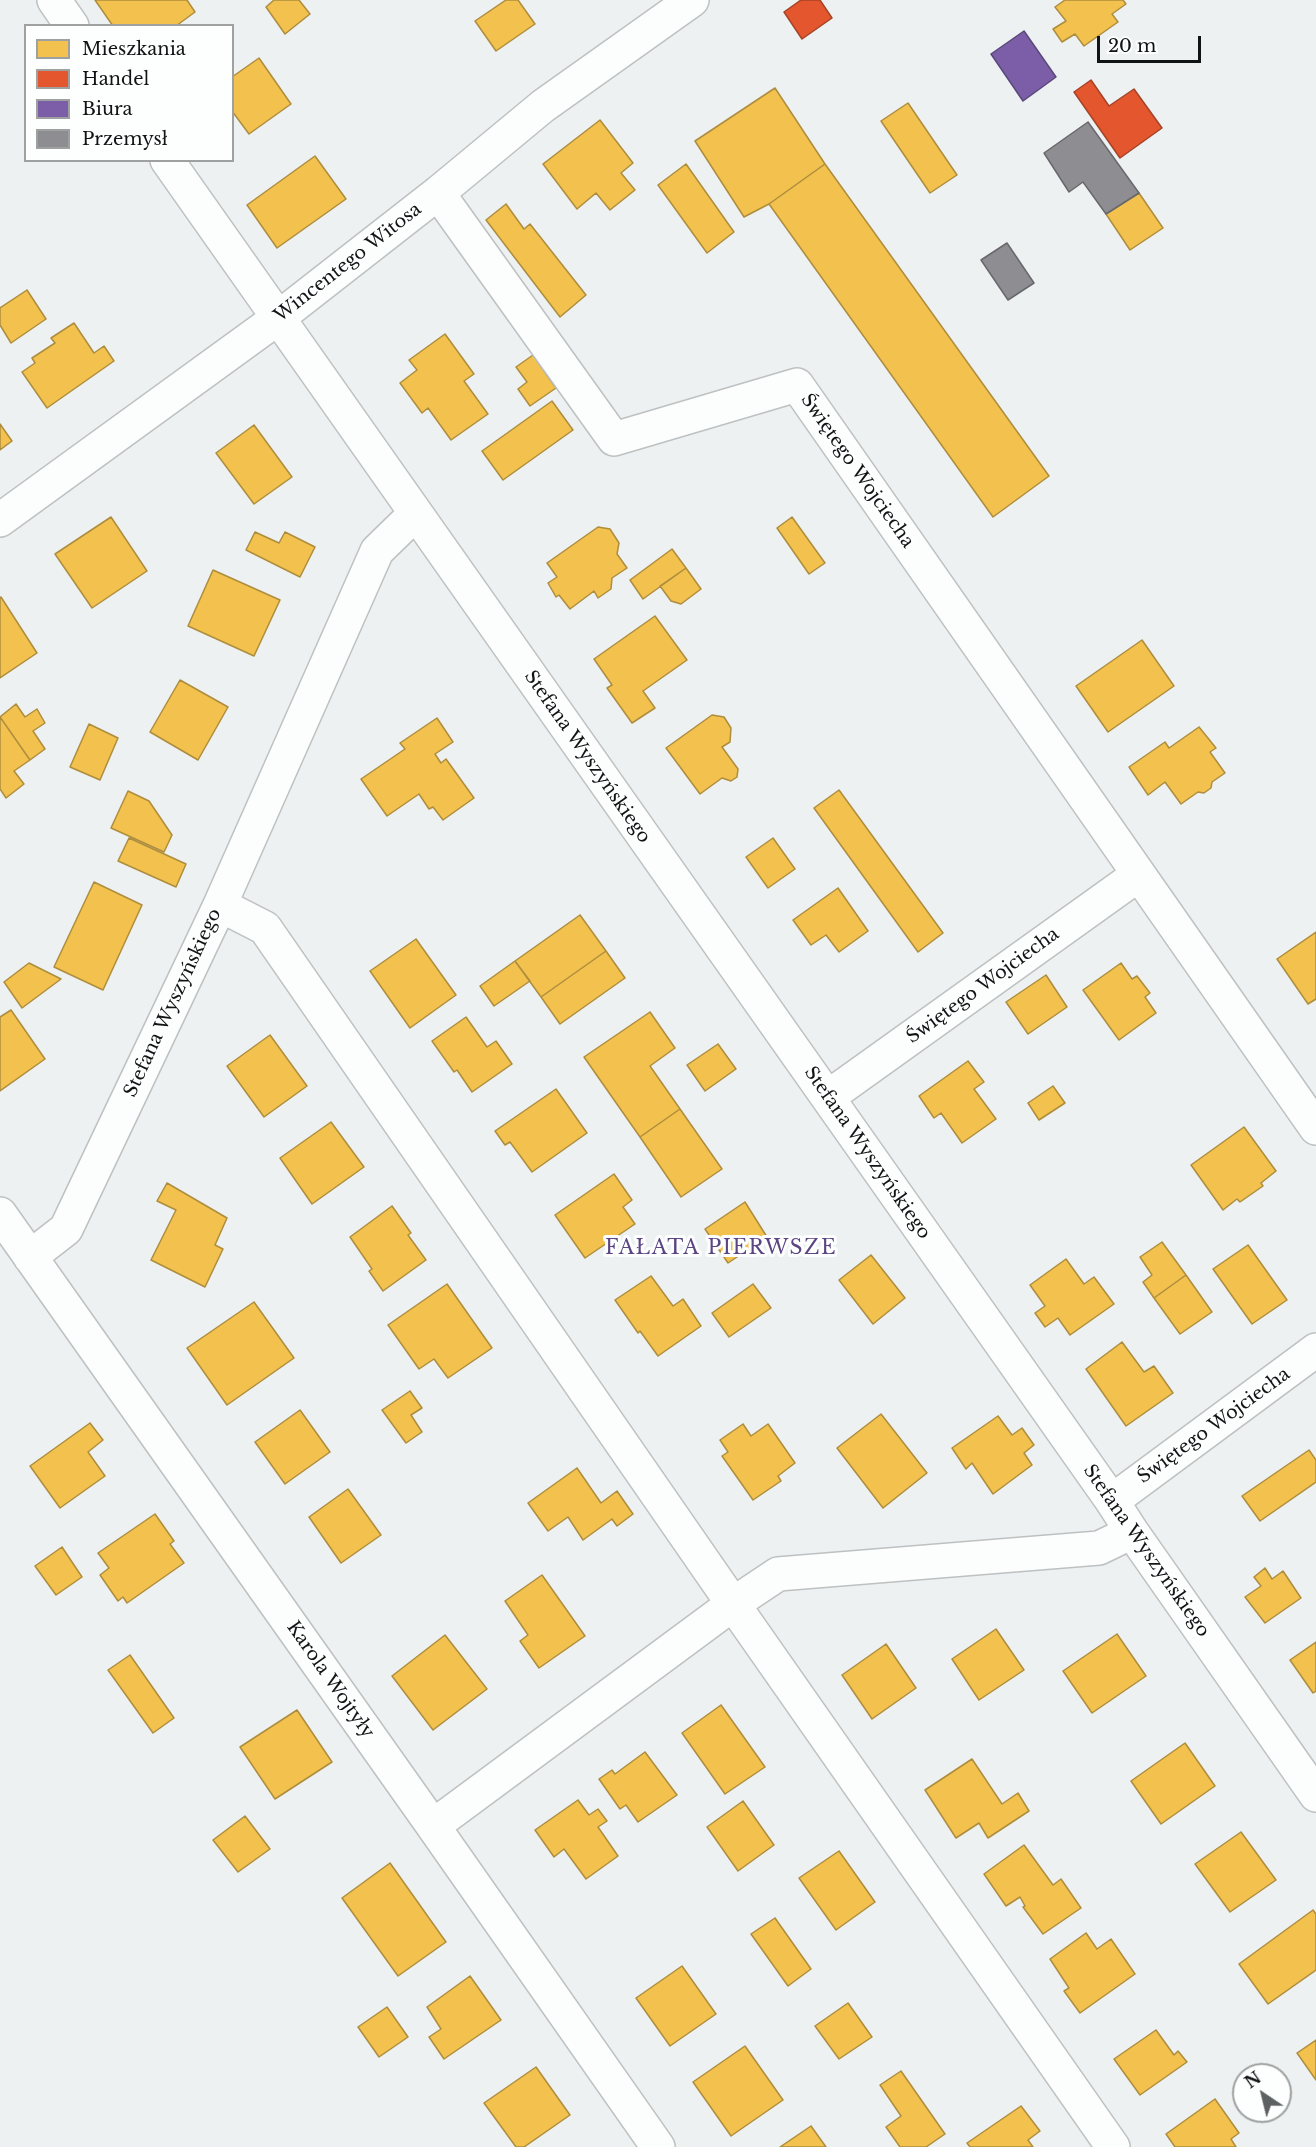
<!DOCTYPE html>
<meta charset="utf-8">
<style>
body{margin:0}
#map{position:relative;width:1316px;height:2147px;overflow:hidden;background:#edf1f2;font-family:"Libre Baskerville",serif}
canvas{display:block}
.legend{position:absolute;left:24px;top:24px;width:210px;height:138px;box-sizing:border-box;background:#fdffff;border:2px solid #9fa1a1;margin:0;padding:8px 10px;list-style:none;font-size:18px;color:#111314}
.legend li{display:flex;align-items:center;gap:12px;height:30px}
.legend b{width:30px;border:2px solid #9fa1a1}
.north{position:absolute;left:1232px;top:2063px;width:60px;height:60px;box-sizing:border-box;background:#fdffff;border:2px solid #9fa1a1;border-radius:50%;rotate:325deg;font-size:16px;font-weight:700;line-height:24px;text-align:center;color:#111314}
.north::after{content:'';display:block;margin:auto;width:21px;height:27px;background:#5e6162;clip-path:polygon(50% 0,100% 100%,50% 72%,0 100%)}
.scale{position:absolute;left:1097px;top:36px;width:104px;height:27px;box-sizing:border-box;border:3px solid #111314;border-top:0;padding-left:8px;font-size:18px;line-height:21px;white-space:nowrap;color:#111314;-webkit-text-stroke:4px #fdffff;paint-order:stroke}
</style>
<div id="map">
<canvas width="1316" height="2147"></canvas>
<ul class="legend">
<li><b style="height:16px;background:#f2c14e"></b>Mieszkania</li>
<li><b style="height:16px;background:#e4572e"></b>Handel</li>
<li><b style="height:16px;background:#7b5ea7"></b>Biura</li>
<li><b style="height:16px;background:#8d8d92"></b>Przemysł</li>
</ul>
<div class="north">N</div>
<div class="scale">20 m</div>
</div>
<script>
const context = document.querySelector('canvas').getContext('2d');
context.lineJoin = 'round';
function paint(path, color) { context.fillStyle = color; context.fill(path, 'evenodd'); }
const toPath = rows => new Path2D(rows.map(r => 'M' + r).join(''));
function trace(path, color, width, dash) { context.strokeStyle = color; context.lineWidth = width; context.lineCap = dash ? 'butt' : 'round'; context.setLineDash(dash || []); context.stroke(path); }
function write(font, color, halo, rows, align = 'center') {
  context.font = font + ' "Libre Baskerville",serif'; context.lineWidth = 6; context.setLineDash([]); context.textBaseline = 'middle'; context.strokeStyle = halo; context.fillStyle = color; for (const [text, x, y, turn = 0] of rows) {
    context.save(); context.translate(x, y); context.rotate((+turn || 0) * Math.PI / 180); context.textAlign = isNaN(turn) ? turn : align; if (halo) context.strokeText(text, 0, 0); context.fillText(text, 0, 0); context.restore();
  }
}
const homes = toPath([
 [95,0,187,0,195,12,176,26,113,26,95,0],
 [274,0,299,0,310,14,285,34,266,7,274,0],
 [506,0,518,0,535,24,496,51,475,21,506,0],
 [1065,0,1123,0,1126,4,1112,14,1118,22,1084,46,1075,34,1062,42,1053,29,1066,21,1055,7,1065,0],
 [259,58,291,104,249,134,232,111,232,77,259,58],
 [775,88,825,164,769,204,744,217,695,141,775,88],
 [908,103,957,175,930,193,881,121,908,103],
 [600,120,633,163,621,173,635,190,610,210,596,193,577,209,543,164,600,120],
 [315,156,346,199,277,248,247,205,315,156],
 [686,164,734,232,707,253,658,185,686,164],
 [825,164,1049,476,993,517,769,204,825,164],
 [1139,193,1163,228,1130,250,1106,214,1139,193],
 [506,204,524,229,530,224,586,295,560,317,486,220,506,204],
 [27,290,46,319,11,343,0,325,0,308,27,290],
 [74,323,94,353,104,346,114,361,47,408,22,372,35,363,32,358,55,343,51,338,74,323],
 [445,334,474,374,464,381,488,414,451,440,428,408,422,413,400,383,417,370,409,360,445,334],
 [533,355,556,388,530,406,518,389,527,382,516,367,533,355],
 [552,401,573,430,503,480,482,451,552,401],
 [0,424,12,441,0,450,0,424],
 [254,425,292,477,254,504,216,453,254,425],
 [111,517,147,571,92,608,55,554,111,517],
 [792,517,825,563,809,574,777,528,792,517],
 [598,527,610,529,619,543,617,554,627,568,612,578,611,589,598,598,594,591,570,609,559,595,556,597,548,583,557,577,547,563,598,527],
 [255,532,279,543,285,532,315,547,300,577,246,550,255,532],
 [672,549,686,568,643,599,630,580,672,549],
 [686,568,701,589,681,604,671,601,660,586,686,568],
 [213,570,280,600,254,656,188,626,213,570],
 [1,597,37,653,0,678,0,598,1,597],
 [655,616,687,660,643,691,655,708,632,723,607,688,612,685,594,659,655,616],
 [1142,640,1174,686,1108,732,1076,686,1142,640],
 [180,680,228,707,198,760,150,732,180,680],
 [16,704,25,717,37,709,45,723,33,731,45,749,30,760,0,717,16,704],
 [712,715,724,717,731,728,730,742,722,747,738,769,737,777,731,781,722,778,700,794,666,748,712,715],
 [0,717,30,760,14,771,24,784,6,798,0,789,0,717],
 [437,718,453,742,435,754,441,763,446,759,474,798,443,820,433,807,429,809,419,794,387,816,361,779,405,749,400,743,437,718],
 [89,724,118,738,100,780,70,767,89,724],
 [1199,727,1216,748,1210,752,1225,773,1212,782,1211,788,1204,793,1198,792,1181,804,1165,782,1148,795,1129,767,1165,742,1169,748,1199,727],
 [839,790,943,933,918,952,814,808,839,790],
 [128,791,149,801,172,835,164,852,111,828,128,791],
 [129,838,186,864,176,887,118,861,129,838],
 [773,838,795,869,768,888,746,857,773,838],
 [94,882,142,905,103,990,54,967,94,882],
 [838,888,868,931,839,952,826,935,811,945,793,920,838,888],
 [580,915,606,951,541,997,515,961,580,915],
 [1316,932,1316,999,1308,1004,1277,959,1316,932],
 [416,939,456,995,410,1028,370,971,416,939],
 [606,951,625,978,560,1024,541,997,606,951],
 [515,961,530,981,494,1006,480,986,515,961],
 [29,963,61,979,22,1008,4,982,29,963],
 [1121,963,1132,979,1137,976,1150,993,1145,997,1156,1013,1119,1040,1083,990,1121,963],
 [1046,975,1067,1007,1028,1034,1006,1002,1046,975],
 [11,1010,45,1059,0,1091,0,1017,11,1010],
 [650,1012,675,1048,650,1066,680,1109,640,1137,584,1057,650,1012],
 [466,1017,487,1047,496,1041,512,1064,472,1092,457,1070,454,1072,432,1041,466,1017],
 [270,1035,307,1086,264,1117,227,1066,270,1035],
 [718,1044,736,1069,705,1091,687,1065,718,1044],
 [968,1061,984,1082,974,1089,996,1119,962,1143,941,1113,934,1118,919,1096,968,1061],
 [1053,1086,1065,1103,1039,1120,1028,1103,1053,1086],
 [556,1089,587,1133,532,1172,510,1142,505,1145,495,1131,556,1089],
 [680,1109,722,1169,681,1197,640,1137,680,1109],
 [331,1122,364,1167,312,1204,280,1158,331,1122],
 [1244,1127,1276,1171,1261,1183,1263,1186,1240,1202,1237,1199,1223,1210,1191,1165,1244,1127],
 [614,1174,632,1200,623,1207,635,1224,585,1258,555,1215,614,1174],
 [167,1183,227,1218,215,1245,223,1249,205,1287,151,1260,176,1210,157,1201,167,1183],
 [745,1202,767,1237,728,1263,705,1229,745,1202],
 [392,1206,411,1233,408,1235,426,1260,383,1291,369,1271,372,1269,350,1237,392,1206],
 [1162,1242,1186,1275,1154,1298,1143,1282,1152,1275,1140,1257,1162,1242],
 [1248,1245,1287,1300,1252,1324,1213,1269,1248,1245],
 [871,1255,905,1298,873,1324,839,1280,871,1255],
 [1066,1259,1084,1284,1094,1277,1114,1304,1070,1335,1058,1318,1045,1327,1035,1313,1045,1306,1030,1285,1066,1259],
 [1186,1275,1212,1312,1180,1334,1154,1298,1186,1275],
 [651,1276,673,1306,683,1299,701,1326,658,1356,640,1331,638,1333,615,1300,651,1276],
 [447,1284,492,1348,448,1378,434,1359,419,1369,388,1325,447,1284],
 [753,1284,771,1308,729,1337,712,1313,753,1284],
 [254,1302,294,1358,227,1405,187,1348,254,1302],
 [1122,1342,1144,1372,1154,1366,1173,1393,1126,1426,1086,1369,1122,1342],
 [410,1391,422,1408,411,1415,422,1432,406,1443,382,1410,410,1391],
 [300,1410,330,1452,285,1484,255,1442,300,1410],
 [881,1414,927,1473,883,1508,837,1448,881,1414],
 [998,1416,1012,1435,1022,1428,1034,1445,1024,1453,1032,1465,993,1494,972,1463,966,1469,952,1448,998,1416],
 [90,1423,103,1440,88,1452,105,1476,60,1508,30,1466,90,1423],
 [743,1424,751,1436,768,1424,795,1463,778,1476,781,1481,753,1500,722,1456,728,1452,720,1440,743,1424],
 [1309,1450,1316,1460,1316,1482,1260,1521,1242,1496,1309,1450],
 [577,1468,601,1503,617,1491,633,1514,617,1526,612,1519,583,1540,568,1517,548,1531,528,1503,577,1468],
 [348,1489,381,1535,341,1563,309,1517,348,1489],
 [155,1514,174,1541,170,1544,184,1563,127,1603,123,1597,118,1601,100,1575,109,1568,98,1553,155,1514],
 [62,1547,82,1577,56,1595,35,1566,62,1547],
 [1265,1568,1272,1579,1283,1571,1301,1598,1265,1623,1245,1597,1261,1586,1254,1577,1265,1568],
 [542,1575,585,1636,539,1668,520,1641,528,1635,505,1601,542,1575],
 [996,1629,1024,1670,979,1700,952,1659,996,1629],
 [1117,1634,1146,1676,1092,1713,1063,1671,1117,1634],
 [445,1635,487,1689,433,1730,392,1676,445,1635],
 [1316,1642,1316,1691,1313,1693,1290,1660,1316,1642],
 [886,1644,916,1688,872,1719,842,1675,886,1644],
 [130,1655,174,1718,153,1733,108,1670,130,1655],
 [721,1705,765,1767,725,1794,682,1733,721,1705],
 [297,1710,332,1762,275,1799,240,1747,297,1710],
 [1185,1743,1215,1786,1161,1824,1131,1781,1185,1743],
 [645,1752,677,1795,638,1822,626,1805,620,1809,599,1779,612,1770,615,1774,645,1752],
 [972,1759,1002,1804,1018,1793,1029,1811,988,1838,979,1823,956,1838,925,1790,972,1759],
 [578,1800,589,1815,598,1809,607,1821,598,1827,618,1856,586,1879,564,1849,554,1857,535,1830,578,1800],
 [743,1801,774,1845,738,1871,707,1827,743,1801],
 [245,1816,270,1849,238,1872,213,1840,245,1816],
 [1241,1832,1276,1880,1230,1912,1195,1864,1241,1832],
 [1024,1845,1053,1885,1061,1879,1081,1908,1043,1934,1023,1907,1025,1906,1020,1897,1006,1906,984,1874,1024,1845],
 [839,1851,875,1902,836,1930,799,1878,839,1851],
 [390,1863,446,1942,398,1976,342,1898,390,1863],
 [1313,1910,1316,1914,1316,1970,1268,2004,1239,1964,1313,1910],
 [775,1918,811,1969,788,1986,751,1934,775,1918],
 [1086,1933,1097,1949,1111,1939,1135,1974,1080,2013,1064,1991,1069,1988,1050,1959,1086,1933],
 [682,1966,716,2014,670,2046,636,1998,682,1966],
 [470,1976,501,2020,444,2059,429,2037,441,2029,427,2007,470,1976],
 [848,2003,872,2037,839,2059,815,2026,848,2003],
 [387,2007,408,2037,379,2057,358,2027,387,2007],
 [1156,2030,1174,2055,1178,2051,1187,2062,1140,2095,1114,2059,1156,2030],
 [1316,2040,1316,2080,1297,2053,1316,2040],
 [745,2046,783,2100,731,2136,693,2082,745,2046],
 [536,2067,570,2115,524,2147,516,2147,484,2103,536,2067],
 [901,2071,945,2134,926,2147,900,2147,886,2127,901,2116,880,2085,901,2071],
 [1215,2099,1239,2133,1231,2139,1236,2147,1175,2147,1166,2134,1215,2099],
 [1021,2106,1040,2131,1028,2140,1033,2147,970,2147,967,2143,1021,2106],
 [811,2126,826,2147,780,2147,811,2126]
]);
const shops = toPath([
 [801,0,820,0,832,18,802,39,784,12,801,0],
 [1091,80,1109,106,1134,89,1162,128,1120,158,1074,92,1091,80]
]);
const offices = toPath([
 [1024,31,1056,77,1023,101,991,54,1024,31]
]);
const industry = toPath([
 [1088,122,1139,193,1106,214,1083,182,1069,192,1044,153,1088,122],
 [1007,243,1034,283,1008,300,981,260,1007,243]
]);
const minor = toPath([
 [54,0,72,26],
 [167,160,1112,1501,1132,1532,1316,1795],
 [438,193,614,439,797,385,1316,1128],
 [0,520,278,318,438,193,543,106,692,0],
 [220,905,265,928,733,1604,1113,2147],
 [828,1097,1138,875],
 [0,1214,433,1826,658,2147],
 [30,1257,66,1229,220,905,377,551,415,514],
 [1112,1501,1316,1350],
 [433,1826,733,1604,778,1574,1099,1548,1132,1532]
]);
const streetNames = [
 ["Wincentego Witosa",348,263,-38],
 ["Świętego Wojciecha",857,471,55],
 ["Stefana Wyszyńskiego",587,757,55],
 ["Świętego Wojciecha",983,986,-36],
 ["Stefana Wyszyńskiego",173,1003,-65],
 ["Stefana Wyszyńskiego",867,1153,55],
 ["Świętego Wojciecha",1214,1426,-36],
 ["Stefana Wyszyńskiego",1146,1551,55],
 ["Karola Wojtyły",330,1680,55]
];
const neighbourhoodNames = [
 ["FAŁATA PIERWSZE",721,1248]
];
paint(homes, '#f2c14e');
trace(homes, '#ae8d3d', 1.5);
paint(shops, '#e4572e');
trace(shops, '#a54326', 1.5);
paint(offices, '#7b5ea7');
trace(offices, '#5b487b', 1.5);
paint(industry, '#8d8d92');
trace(industry, '#68686c', 1.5);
trace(minor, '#bec1c1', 36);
trace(minor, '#fcfdfd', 33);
write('18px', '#111314', '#fdffff', streetNames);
context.letterSpacing = '1.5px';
write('20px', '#5c4583', '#fdffff', neighbourhoodNames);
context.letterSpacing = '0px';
</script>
